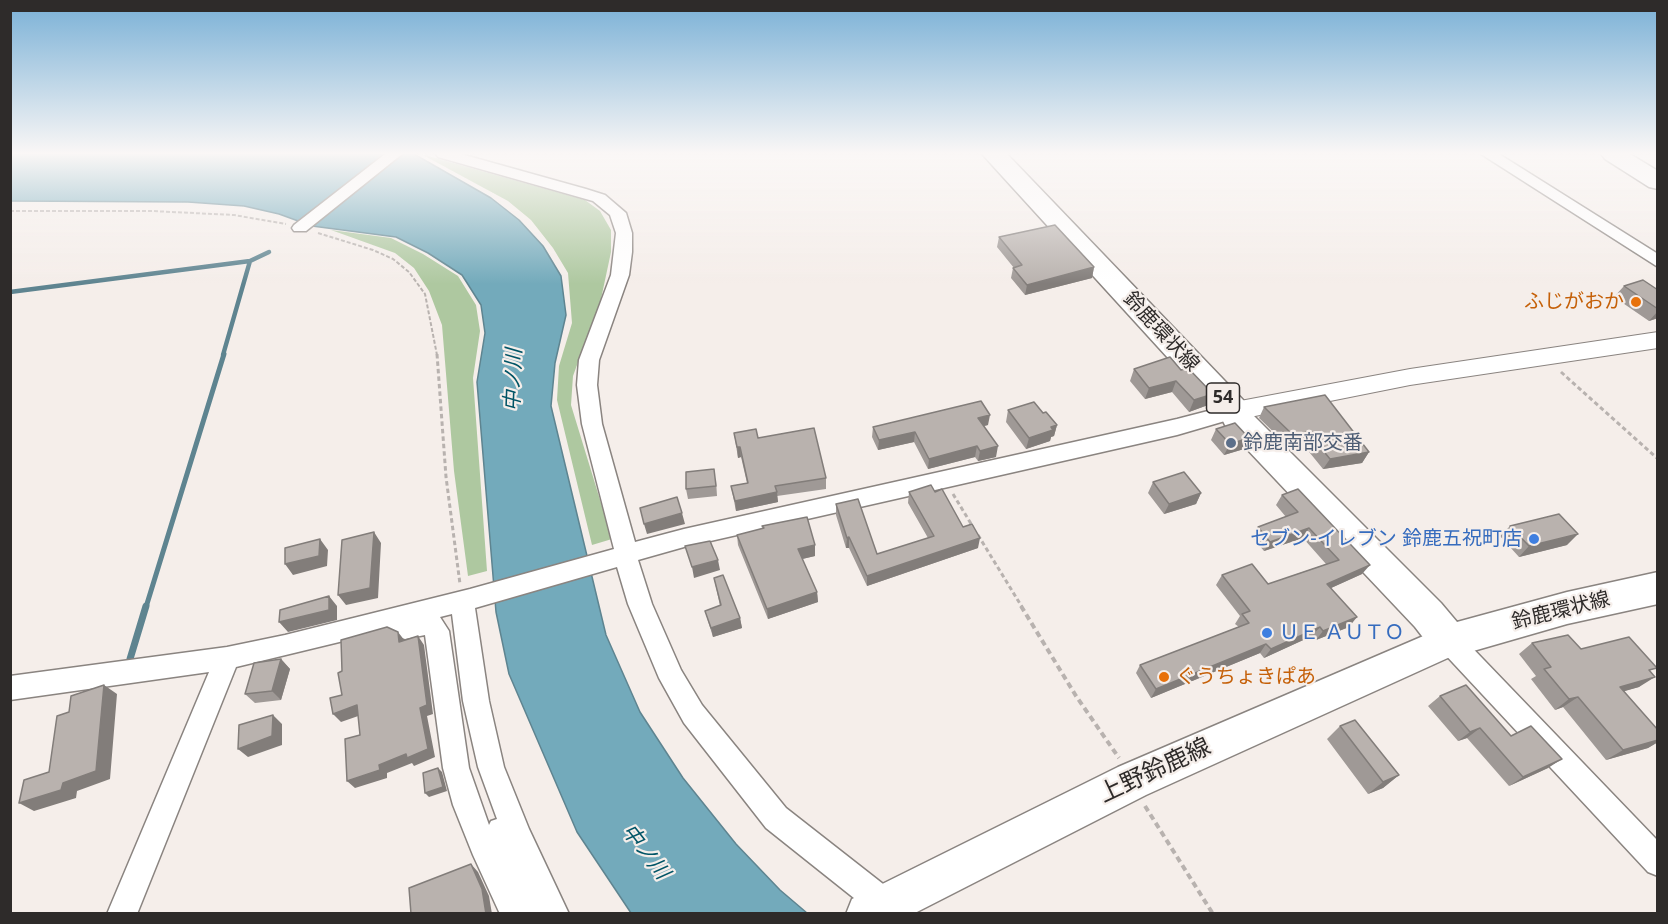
<!DOCTYPE html>
<meta charset="utf-8">
<style>
body{margin:0}
#map{position:relative;width:1668px;height:924px;overflow:hidden;background:#f5eeea;font-family:"Noto Sans",sans-serif}
canvas{display:block}
.frame{position:absolute;inset:0;border:12px solid #2e2b2a;pointer-events:none}
</style>
<div id="map">
<canvas width="1668" height="924"></canvas>
<div class="frame"></div>
</div>
<script>
const context = document.querySelector('canvas').getContext('2d');
context.lineJoin = 'round';
function paint(path, color) { context.fillStyle = color; context.fill(path, 'evenodd'); }
const toPath = rows => new Path2D(rows.map(r => 'M' + r).join(''));
function trace(path, color, width, dash) { context.strokeStyle = color; context.lineWidth = width; context.lineCap = dash ? 'butt' : 'round'; context.setLineDash(dash || []); context.stroke(path); }
function write(font, color, halo, rows, align = 'center') {
  context.font = font + ' "Noto Sans","Noto Sans JP",sans-serif'; context.lineWidth = 4.5; context.setLineDash([]); context.textBaseline = 'middle'; context.strokeStyle = halo; context.fillStyle = color; for (const [text, x, y, turn = 0] of rows) {
    context.save(); context.translate(x, y); context.rotate((+turn || 0) * Math.PI / 180); context.textAlign = isNaN(turn) ? turn : align; if (halo) context.strokeText(text, 0, 0); context.fillText(text, 0, 0); context.restore();
  }
}
const green = toPath([
 [421,154,585,200,600,211,611,230,611,252,601,299,573,376,571,405,612,539,592,545,557,400,559,366,572,323,568,273,553,248,531,220,508,201],
 [331,230,391,238,423,254,458,276,476,305,480,331,473,378,487,571,468,576,454,471,442,325,429,291,414,268,395,253]
]);
const water = toPath([
 [11,154,414,154,491,198,519,220,543,246,561,276,566,315,555,363,551,406,606,635,640,712,683,778,736,844,780,890,807,913,631,913,577,832,509,674,496,612,477,382,485,333,481,305,462,275,428,253,396,237,312,226,279,214,244,206,188,202,11,201,11,154]
]);
const streamFar2 = toPath([
 [10,292,250,261,269,252],
 [223,355,250,261]
]);
const streamFar1 = toPath([
 [146,607,224,354]
]);
const stream = toPath([
 [130,659,146,606]
]);
const pathFar2 = toPath([
 [10,211,152,211,234,215,286,224],
 [318,233,373,250,393,259,409,272,425,294,437,355]
]);
const pathFar1 = toPath([
 [437,354,446,477,460,584],
 [1561,372,1658,459],
 [953,494,973,527],
 [978,535,1022,607]
]);
const path = toPath([
 [1021,606,1076,696,1119,758],
 [1145,806,1213,914]
]);
const minor = toPath([
 [385,154,402,154,306,231,294,231,292,228,294,225,385,154],
 [436,154,461,154,586,189,605,195,626,213,632,233,632,252,629,275,599,360,597,385,602,424,635,542,684,529,1177,419,1235,404,1242,406,1245,411,1242,416,1177,435,684,547,638,560,652,604,681,670,702,705,786,808,901,898,906,908,904,914,874,914,766,828,684,723,659,678,628,604,617,567,475,608,489,701,504,767,529,829,569,914,500,914,473,855,453,805,443,768,425,635,405,639,396,636,393,629,236,667,137,914,107,914,209,672,10,700,10,676,227,647,285,635,470,589,614,549,582,424,577,385,579,360,611,275,616,233,610,215,593,201,438,157,436,154],
 [452,614,463,701,478,767,497,819,491,821,489,825,469,768,449,631,440,617,452,614],
 [1481,154,1499,154,1658,254,1658,267,1481,154],
 [1449,630,1458,633,1658,841,1658,876,1648,872,1440,649,1437,641,1440,633,1449,630]
]);
const tertiary = toPath([
 [1658,332,1658,348,1410,385,1235,420,1226,417,1223,411,1226,405,1235,402,1410,369,1658,332]
]);
const secondary = toPath([
 [1449,625,1461,630,1466,641,1461,652,1146,795,913,914,846,914,852,899,1118,767,1449,625]
]);
const primary = toPath([
 [982,154,1007,154,1246,403,1252,414,1441,603,1457,622,1567,592,1658,572,1658,604,1567,624,1449,658,1435,653,1415,627,1226,427,1220,415,982,154],
 [1601,154,1630,154,1658,171,1658,189,1649,187,1605,159,1601,154]
]);
const wall = toPath([
 [999,237,1094,267,1092,278,1025,295,1011,278,1013,268,1014,268,997,247],
 [1624,286,1658,290,1658,318,1649,321,1614,297],
 [1170,357,1208,405,1189,412,1172,392,1145,399,1130,381,1134,369],
 [1264,407,1369,452,1362,463,1323,469,1301,442,1287,445,1259,418],
 [1008,410,1043,413,1057,425,1054,436,1051,437,1050,441,1026,449,1006,422],
 [988,425,984,426,996,457,978,461,975,457,928,469,914,442,878,450,872,437,873,427],
 [1216,429,1249,438,1244,449,1224,455,1211,440],
 [734,433,758,438,826,478,826,489,777,496,778,502,736,511,731,486,747,483,741,457,738,458],
 [716,480,717,496,688,499,686,489],
 [1153,482,1201,493,1196,504,1164,514,1148,493],
 [909,492,935,492,963,527,978,548,867,586,849,548,846,548,836,515,836,504,877,554,928,538,908,503],
 [1282,495,1362,574,1331,588,1349,627,1316,640,1312,636,1264,658,1260,653,1151,698,1136,673,1140,665,1239,627,1235,624,1240,616,1216,585,1222,575,1268,584,1326,564,1303,538,1264,551,1252,537,1258,527,1286,517,1276,505],
 [762,526,815,556,802,559,817,592,818,602,768,619,738,545,737,535,763,529],
 [1510,526,1567,545,1519,557,1500,536],
 [714,578,740,618,742,628,713,637,708,621,705,611,720,606],
 [1532,643,1581,649,1651,673,1639,687,1624,691,1658,730,1658,742,1648,748,1606,760,1563,707,1555,710,1531,679,1536,676,1519,654],
 [281,659,290,669,281,700,255,703,245,694],
 [1440,696,1511,736,1548,768,1509,786,1467,738,1458,741,1428,706],
 [1340,726,1399,775,1383,788,1368,794,1327,739]
]);
const shadedWall = toPath([
 [1094,267,1092,278,1025,295,1027,285],
 [1658,311,1658,318,1649,321],
 [1176,381,1172,392,1145,399,1149,388],
 [1213,394,1208,405,1189,412,1194,400],
 [990,415,988,425,976,428,978,418],
 [1057,425,1054,436,1051,437,1050,441,1026,449,1029,438],
 [915,432,914,442,878,450,879,440],
 [1308,432,1301,442,1287,445,1293,435],
 [1249,438,1244,449,1224,455,1230,444],
 [977,446,975,457,928,469,929,459],
 [998,446,996,457,978,461,980,451],
 [737,447,740,447,741,457,738,458],
 [1369,452,1362,463,1323,469,1330,459],
 [777,492,778,502,736,511,735,501],
 [1201,493,1196,504,1164,514,1169,504],
 [682,513,685,524,647,534,644,524],
 [1309,528,1303,538,1264,551,1270,542],
 [374,532,381,543,378,598,346,605,338,595],
 [1578,534,1567,545,1519,557,1529,546],
 [849,537,849,548,846,548,847,538],
 [980,538,978,548,867,586,867,576],
 [320,539,328,550,327,566,293,575,285,564],
 [815,545,815,556,798,560,798,549],
 [718,560,720,570,694,578,692,567],
 [1370,565,1362,574,1320,593,1327,584],
 [817,592,818,602,768,619,767,609],
 [329,596,337,606,337,620,288,632,279,622],
 [1357,617,1349,627,1316,640,1323,631],
 [740,618,742,628,713,637,711,628],
 [1320,627,1312,636,1264,658,1271,649],
 [398,632,405,641,399,642],
 [418,636,424,645,433,714,427,716,435,757,414,766,412,763,387,773,387,778,355,788,347,781,379,765],
 [1266,644,1260,653,1151,698,1156,689],
 [281,659,290,669,281,700,272,691],
 [1655,677,1639,687,1604,697,1620,687],
 [104,685,117,694,110,779,77,791,76,798,34,811,19,803,63,783],
 [1578,697,1563,707,1555,710,1569,699],
 [357,705,364,714,341,722,333,714],
 [273,715,282,724,282,745,248,757,238,749],
 [1480,728,1467,738,1458,741,1470,732],
 [1658,740,1658,742,1648,748,1606,760,1623,750],
 [1562,759,1548,768,1509,786,1523,777],
 [438,768,442,772,447,791,429,797,425,793],
 [1399,775,1383,788,1368,794,1383,782],
 [471,864,478,872,489,896,492,914,486,914]
]);
const building = toPath([
 [1055,225,1094,267,1027,285,1013,268,1022,265,999,237,1055,225],
 [1643,280,1658,290,1658,309,1624,286,1643,280],
 [1170,357,1181,370,1188,368,1213,394,1194,400,1176,381,1149,388,1134,369,1170,357],
 [1325,395,1369,452,1330,459,1308,432,1293,435,1264,407,1325,395],
 [981,401,990,415,978,418,998,446,980,451,977,446,929,459,915,432,879,440,873,427,981,401],
 [1034,402,1043,413,1046,412,1057,425,1051,427,1053,430,1029,438,1008,410,1034,402],
 [1235,423,1249,438,1230,444,1216,429,1235,423],
 [814,428,826,478,775,486,777,492,735,501,731,486,748,483,740,447,737,447,734,433,756,429,758,438,814,428],
 [714,469,716,486,686,489,686,472,714,469],
 [1184,472,1201,493,1169,504,1153,482,1184,472],
 [931,485,935,492,942,489,963,527,972,524,980,538,867,576,849,537,847,538,836,504,858,499,877,554,934,536,909,492,931,485],
 [1298,489,1370,565,1327,584,1357,617,1323,631,1320,627,1271,649,1266,644,1156,689,1140,665,1249,623,1242,614,1250,611,1222,575,1252,564,1268,584,1339,560,1309,528,1270,542,1258,527,1298,512,1282,495,1298,489],
 [677,497,682,513,644,524,640,508,677,497],
 [1559,514,1578,534,1529,546,1510,526,1559,514],
 [807,517,815,545,798,549,817,592,767,609,737,535,764,528,762,526,807,517],
 [374,532,370,588,338,595,342,540,374,532],
 [320,539,319,556,285,564,285,548,320,539],
 [710,541,718,560,692,567,685,546,710,541],
 [723,575,740,618,711,628,705,611,721,605,714,578,723,575],
 [329,596,329,610,279,622,280,610,329,596],
 [387,627,398,632,399,642,418,636,427,705,420,708,428,749,407,758,406,754,379,765,380,770,347,781,345,739,360,735,357,705,333,714,330,698,342,695,338,673,342,671,341,640,387,627],
 [1568,635,1581,649,1629,637,1657,668,1649,670,1655,677,1620,687,1658,730,1658,740,1623,750,1578,697,1569,699,1544,669,1551,667,1532,643,1568,635],
 [281,659,272,691,245,694,254,663,281,659],
 [104,685,96,771,63,783,61,790,19,803,24,780,49,772,57,716,69,712,71,696,104,685],
 [1466,685,1511,736,1531,726,1562,759,1523,777,1480,728,1470,732,1440,696,1466,685],
 [273,715,272,736,238,749,239,725,273,715],
 [1355,720,1399,775,1383,782,1340,726,1355,720],
 [438,768,443,787,425,793,423,773,438,768],
 [471,864,482,889,486,914,411,914,409,888,471,864]
]);
const markers = [
 [1636,302,6,"#e8710a"],
 [1231,443,6,"#5c6f8a"],
 [1534,539,6,"#3f7fe0"],
 [1267,633,6,"#3f7fe0"],
 [1164,677,6,"#e8710a"]
];
const shields = [
 [1223,398,33]
];
const shieldNames = [
 ["54",1223,398]
];
const foodNames = [
 ["ふじがおか",1624,302],
 ["ぐうちょきぱあ",1176,677,"left"]
];
const streetNames = [
 ["鈴鹿環状線",1161,332,47],
 ["鈴鹿環状線",1561,611,-14]
];
const serviceNames = [
 ["鈴鹿南部交番",1243,443]
];
const shopNames = [
 ["セブン-イレブン 鈴鹿五祝町店",1522,539],
 ["ＵＥ ＡＵＴＯ",1279,633,"left"]
];
const waterNames = [
 ["中ノ川",514,380,-88],
 ["中ノ川",645,852,52]
];
const nearStreetnames = [
 ["上野鈴鹿線",1155,771,-25]
];
paint(green, '#aec8a0');
paint(water, '#73aabb');
trace(water, '#5e8490', 1.5);
trace(streamFar2, '#5e8490', 4.5);
trace(streamFar1, '#5e8490', 5);
trace(stream, '#5e8490', 7);
trace(minor, '#8a8480', 3);
trace(tertiary, '#8a8480', 2);
trace(secondary, '#8a8480', 3);
trace(primary, '#8a8480', 3);
trace(pathFar2, '#b8b2af', 2, [4, 2]);
trace(pathFar1, '#b8b2af', 3, [4.5, 3]);
trace(path, '#b8b2af', 4, [6, 4]);
paint(minor, '#fff');
paint(tertiary, '#fff');
paint(secondary, '#fff');
paint(primary, '#fff');
paint(wall, '#9f9996');
paint(shadedWall, '#827d7a');
paint(building, '#b9b2ae');
trace(building, '#827d7a', 1.5);
const sky = context.createLinearGradient(0, 0, 0, 284);
sky.addColorStop(0, '#79b0d6');
sky.addColorStop(0.54, '#faf7f6');
sky.addColorStop(1, '#faf7f600');
context.fillStyle = sky;
context.fillRect(0, 0, 1668, 284);
for (const [x, y, r, color] of markers) { const dot = new Path2D(); dot.arc(x, y, r, 0, 2 * Math.PI); context.fillStyle = color; context.fill(dot); trace(dot, '#f5eeea', 2); }
for (const [x, y, w] of shields) { const box = new Path2D(); box.roundRect(x - w / 2, y - 15, w, 30, 4.5); context.fillStyle = '#f5eeea'; context.fill(box); trace(box, '#2e2b2a', 1.5); }
write('bold 18px', '#2e2b2a', null, shieldNames);
write('20px', '#c56008', '#f5eeea', foodNames, 'right');
write('20px', '#2e2b2a', '#f5eeea', streetNames);
write('20px', '#4e5e75', '#f5eeea', serviceNames, 'left');
write('20px', '#366cbe', '#f5eeea', shopNames, 'right');
write('italic 21px', '#005466', '#f5eeea', waterNames);
write('24px', '#2e2b2a', '#f5eeea', nearStreetnames);
</script>
